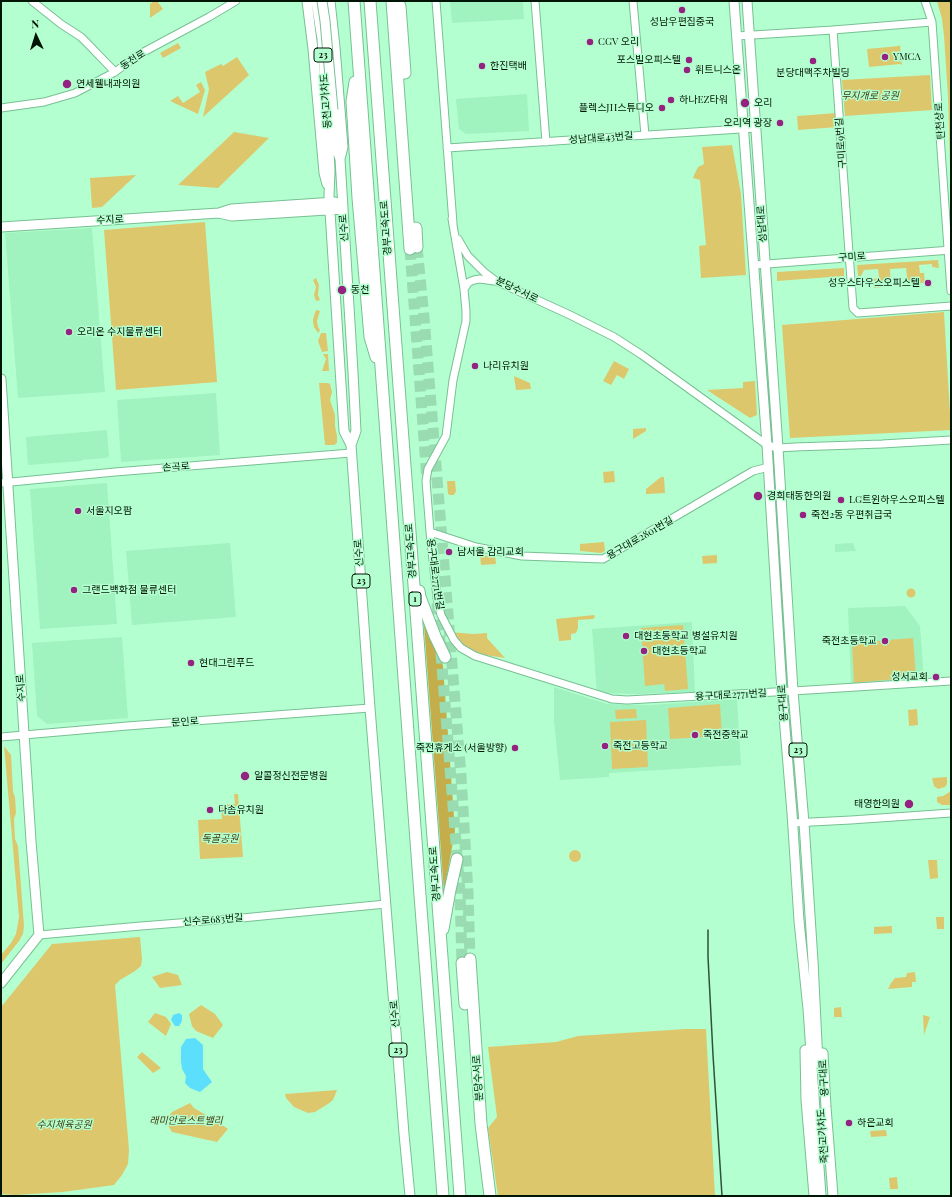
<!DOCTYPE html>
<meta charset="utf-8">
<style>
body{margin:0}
#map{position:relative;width:952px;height:1197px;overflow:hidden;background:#b4ffcf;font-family:"Playfair Display",serif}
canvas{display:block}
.frame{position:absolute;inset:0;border:2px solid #001506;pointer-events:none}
.north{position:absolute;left:16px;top:16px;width:40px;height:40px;-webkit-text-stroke:3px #b4ffcf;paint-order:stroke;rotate:356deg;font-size:11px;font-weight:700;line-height:16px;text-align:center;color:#001506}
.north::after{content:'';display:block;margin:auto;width:14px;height:18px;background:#001506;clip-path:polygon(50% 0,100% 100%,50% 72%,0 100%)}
</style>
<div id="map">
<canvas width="952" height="1197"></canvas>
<div class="frame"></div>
<div class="north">N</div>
</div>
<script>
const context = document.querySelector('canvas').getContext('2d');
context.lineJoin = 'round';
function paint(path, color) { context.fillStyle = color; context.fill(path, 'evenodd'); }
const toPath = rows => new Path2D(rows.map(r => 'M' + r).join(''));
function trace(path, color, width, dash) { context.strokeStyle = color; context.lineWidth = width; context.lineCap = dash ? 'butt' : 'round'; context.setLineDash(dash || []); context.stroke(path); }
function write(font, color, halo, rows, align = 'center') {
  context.font = font + ' "Playfair Display","Noto Sans KR",serif'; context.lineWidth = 3; context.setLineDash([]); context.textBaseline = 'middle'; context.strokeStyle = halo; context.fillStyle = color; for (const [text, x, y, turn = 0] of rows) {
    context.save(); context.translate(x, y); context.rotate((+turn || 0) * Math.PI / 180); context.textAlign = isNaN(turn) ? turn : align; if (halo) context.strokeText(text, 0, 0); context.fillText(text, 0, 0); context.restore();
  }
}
const built = toPath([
 [450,1,523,1,524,19,452,23],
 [527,94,529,131,466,134,459,129,456,99],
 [92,228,105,392,18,398,5,233],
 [216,393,220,455,121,462,117,400],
 [107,430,109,456,107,458,82,460,82,461,28,465,26,437],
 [107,483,117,624,40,629,30,489],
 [230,543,236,617,132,625,126,551],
 [853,543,856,551,835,552,835,544],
 [905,606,920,626,924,680,851,686,848,608],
 [692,622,695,692,639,694,597,693,592,629],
 [122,637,128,718,47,724,37,716,32,643],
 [554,687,607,704,650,705,737,699,741,765,609,773,609,777,560,780,554,721]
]);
const green = toPath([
 [154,1,157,1,163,9,150,18,150,4],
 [937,1,951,1,951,202,948,96,944,36,942,19],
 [178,43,181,48,163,58,160,53],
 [900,45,902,65,900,64,869,67,867,49,899,46],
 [237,57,249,75,203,117,209,89,205,72,221,64,223,66],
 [930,75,932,110,845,116,842,80],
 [201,82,205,90,198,114,170,101,178,96,183,103,200,92,196,85],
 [837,113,838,127,798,130,797,116],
 [234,132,269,138,218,188,178,185],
 [732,145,741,194,746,275,701,278,699,246,706,245,700,180,693,178,695,173,698,167,704,164,702,147],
 [136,175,102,207,92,208,90,178],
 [205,222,217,382,116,390,104,230],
 [938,260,939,268,932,267,932,264,919,265,920,273,924,273,925,283,908,284,906,268,890,269,891,286,874,288,873,279,879,278,878,269,864,270,861,276,858,276,857,265],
 [844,268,844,276,777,281,777,272],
 [316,278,319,285,318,295,320,300,316,301,314,295,316,287,313,280],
 [316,310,320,311,317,321,318,327,320,330,318,333,314,327,313,322,313,319],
 [944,312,951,430,790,438,782,325],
 [321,333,326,333,328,351,322,352,318,341],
 [323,354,328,354,329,371,322,371,326,359],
 [614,361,629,369,624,379,617,375,611,385,603,381],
 [514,376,530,383,531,389,516,390],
 [755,381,757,415,750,418,707,390,743,388,743,382],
 [319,383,328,383,330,384,332,392,330,400,335,415,335,426,337,436,337,443,334,445,325,445],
 [646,428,646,431,633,439,633,429],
 [614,471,615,482,604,483,603,472],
 [661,477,664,477,665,493,646,494,646,489],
 [447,481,455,481,456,491,454,495,450,495,448,494],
 [604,542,605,551,601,553,580,551,580,544],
 [495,555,496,564,481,565,480,556],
 [717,555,717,563,703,564,702,556],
 '906.5 593a4.5 4.5 0 1 1 9 0a4.5 4.5 0 1 1-9 0Z',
 [594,615,595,617,593,619,578,620,578,628,576,633,571,634,571,640,559,641,556,619],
 [683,625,688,689,665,691,664,684,645,686,641,628],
 [449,632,473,634,487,633,487,638,505,658,472,653,460,645],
 [913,638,916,677,854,683,852,643],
 [720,704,722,736,670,739,668,708],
 [636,709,637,718,616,719,615,710],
 [917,709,918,725,909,726,908,710],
 [646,720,648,767,612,769,610,722],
 [4,746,11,755,13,792,15,797,16,813,14,819,15,839,18,846,24,926,23,934,19,941,1,964,1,955,11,943,16,934,19,917],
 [947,777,947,784,945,787,938,789,934,786,932,778],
 [951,791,951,805,942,805,937,802,937,797,943,796],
 [234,794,238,794,243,857,200,859,198,820,222,819,221,805,235,804],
 '569 856a6 6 0 1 1 12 0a6 6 0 1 1-12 0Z',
 [928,860,937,860,938,878,930,879],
 [936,917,944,917,944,929,937,929],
 [892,926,892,933,874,934,874,927],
 [140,937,142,959,141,966,135,971,120,980,115,985,129,1150,128,1164,122,1175,114,1185,63,1192,15,1195,1,1194,1,1007,52,944],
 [167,972,178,975,182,985,160,988,152,977],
 [915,972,916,982,912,982,912,987,888,989,891,983,895,978,906,977,907,973],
 [201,1005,215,1014,223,1025,213,1038,196,1031,192,1026,189,1014],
 [841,1007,842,1017,834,1017,834,1008],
 [155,1013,166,1017,171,1024,166,1036,148,1022],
 [923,1015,930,1017,924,1035],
 [686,1029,706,1029,715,1196,498,1196,488,1128,497,1117,488,1047,556,1042,578,1036],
 [142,1052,161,1068,153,1073,137,1057],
 [337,1090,333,1100,328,1104,315,1112,308,1113,294,1107,286,1098,285,1094],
 [190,1103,194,1108,218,1122,228,1129,217,1142,172,1132,165,1121,172,1112],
 [886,1130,887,1136,871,1137,870,1131],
 [897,1177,898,1189,890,1189,889,1178]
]);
const forest = toPath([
 [423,612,437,648,443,666,455,831,444,892]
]);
const water = toPath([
 [179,1013,182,1015,182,1021,179,1026,175,1026,171,1020,173,1015],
 [195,1038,203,1045,203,1069,212,1082,200,1092,190,1088,185,1083,186,1076,182,1069,181,1061,181,1047,186,1039]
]);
const highwayTunnel = toPath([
 [417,247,424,317,461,776,468,893,470,959],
 [410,249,427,480],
 [437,603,460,893,462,963]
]);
const minor = toPath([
 [32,1,61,24,81,37,88,44,115,72],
 [436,1,453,223],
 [535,1,546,142],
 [633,1,645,135],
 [925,1,932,22,951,291],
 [833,30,853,308,858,313,951,306],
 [737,36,833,30,932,22],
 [1,108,44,102,75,93,115,72,138,55,209,17,236,1],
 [447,148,756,128],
 [452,219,464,289,466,311,466,321,453,380,446,436,428,469,426,481,430,532,437,598,441,615,454,640,461,648,475,656,612,699,627,700,793,691,951,681],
 [458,239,468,256,484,272,496,281,570,315,614,337,642,355,767,445,778,448,795,447,882,444,951,440],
 [754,265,951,250],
 [464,289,469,282,474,280,480,279,494,281],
 [1,483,115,472,351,453],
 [430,532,476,547,522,556,603,559,753,471,769,467],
 [1,737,127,726,370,708],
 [792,823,851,820,951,813],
 [39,935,141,926,242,918,386,904]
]);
const major = toPath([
 [307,1,313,49,324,173,327,184],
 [316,1,322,39,327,110,330,171,329,196,344,431,351,445,370,708,397,1044,404,1134,410,1196],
 [330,1,335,47,343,147,340,159],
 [734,1,767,445,782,692,792,813,799,921,808,1009,821,1196],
 [747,1,778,448,793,691,804,823,813,961,818,1063],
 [333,110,336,147,340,159,353,372,356,431,351,445],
 [219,213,231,209,335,202],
 [1,227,219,213,232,216,343,209],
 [1,379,31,841,39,935,1,983],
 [805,1050,806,1100,814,1196],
 [823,1053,826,1107,833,1196]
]);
const highway = toPath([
 [354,1,420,895,443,1196],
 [370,1,460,1196],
 [392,1,410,249],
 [400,6,405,73],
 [355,82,352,101,358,198,370,337,376,357],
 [416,228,417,247],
 [419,591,420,597,435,636,445,657],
 [443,929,450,890,457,859],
 [470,959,481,1124,490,1196],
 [462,963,465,1004]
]);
const rail = toPath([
 [708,930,708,957,713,1055,722,1196]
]);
const majorBridge = toPath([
 [322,1,325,21,333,110]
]);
const markers = [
 [682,10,4,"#942280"],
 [590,42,4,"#942280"],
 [885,57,4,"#942280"],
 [689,60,4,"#942280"],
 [813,61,4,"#942280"],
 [482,66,4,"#942280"],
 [687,70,4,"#942280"],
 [67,84,5,"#942280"],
 [671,100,4,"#942280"],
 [745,103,5,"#942280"],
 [662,108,4,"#942280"],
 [780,123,4,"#942280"],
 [928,283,4,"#942280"],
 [342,290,5,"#942280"],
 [69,332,4,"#942280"],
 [475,366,4,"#942280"],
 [758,496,5,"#942280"],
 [841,500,4,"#942280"],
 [78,511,4,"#942280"],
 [803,515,4,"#942280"],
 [449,552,4,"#942280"],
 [74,590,4,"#942280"],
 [626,636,4,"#942280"],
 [885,641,4,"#942280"],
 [644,651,4,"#942280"],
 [191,663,4,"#942280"],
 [936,677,4,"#942280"],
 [695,735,4,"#942280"],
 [605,746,4,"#942280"],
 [515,748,4,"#942280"],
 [245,776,5,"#942280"],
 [909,804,5,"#942280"],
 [210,810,4,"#942280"],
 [849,1123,4,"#942280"]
];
const shields = [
 [323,55,18],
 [361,581,18],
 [415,599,12],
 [798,750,18],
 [398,1050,18]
];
const shieldNames = [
 ["23",323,55],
 ["23",361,581],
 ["1",415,599],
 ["23",798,750],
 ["23",398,1050]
];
const poiNames = [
 ["성남우편집중국",682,22,"center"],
 ["CGV 오리",598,42],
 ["YMCA",893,57],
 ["포스빌오피스텔",681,60,"right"],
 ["한진택배",490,66],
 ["휘트니스온",695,70],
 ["분당대맥주차빌딩",813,73,"center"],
 ["연세웰내과의원",76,84],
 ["하나EZ타워",679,100],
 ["오리",754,103],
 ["플렉스JH스튜디오",654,108,"right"],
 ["오리역 광장",772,123,"right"],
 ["성우스타우스오피스텔",920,283,"right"],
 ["동천",351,290],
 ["오리온 수지물류센터",77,332],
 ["나리유치원",483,366],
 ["경희태동한의원",767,496],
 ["LG트윈하우스오피스텔",849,500],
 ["서울지오팜",86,511],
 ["죽전2동 우편취급국",811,515],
 ["남서울 감리교회",457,552],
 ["그랜드백화점 물류센터",82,590],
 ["대현초등학교 병설유치원",634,636],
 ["죽전초등학교",877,641,"right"],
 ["대현초등학교",652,651],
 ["현대그린푸드",199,663],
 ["성서교회",928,677,"right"],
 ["죽전중학교",703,735],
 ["죽전고등학교",613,746],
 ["죽전휴게소 (서울방향)",507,748,"right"],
 ["알콜정신전문병원",254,776],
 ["태영한의원",900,804,"right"],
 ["다솜유치원",218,810],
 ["하은교회",857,1123]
];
const streetNames = [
 ["동천로",133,60,-33],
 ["동천고가차도",326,101,-94],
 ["탄천상로",940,121,-94],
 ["성남대로43번길",601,138,-4],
 ["구미로9번길",841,143,-94],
 ["수지로",110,220,-3],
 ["성남대로",762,224,-94],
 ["신수로",344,228,-94],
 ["경부고속도로",386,228,-94],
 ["구미로",852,257,-4],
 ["분당수서로",517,290,26],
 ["손곡로",176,467,-4],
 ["용구대로2801번길",640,538,-30],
 ["경부고속도로",411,551,-94],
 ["신수로",359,553,-94],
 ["용구대로2771번길",435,574,82],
 ["수지로",21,688,-94],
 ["용구대로2771번길",731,695,-3],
 ["용구대로",783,703,-94],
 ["문인로",185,722,-4],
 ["경부고속도로",435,874,-94],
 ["신수로683번길",213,920,-4],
 ["신수로",395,1014,-95],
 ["분당수서로",478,1078,-94],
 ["용구대로",824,1078,-93],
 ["죽전고가차도",823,1136,-94]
];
const parkNames = [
 ["무지개로 공원",870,96],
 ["독골공원",220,839],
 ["래미안로스트밸리",186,1121],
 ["수지체육공원",64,1125]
];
paint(built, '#a0f2bf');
paint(green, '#ddc76c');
paint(forest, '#c4ae4b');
paint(water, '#5cdefd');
trace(highwayTunnel, '#99dcb1', 11, [11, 5.5]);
trace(minor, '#77c094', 9);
trace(major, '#77c094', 11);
trace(highway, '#77c094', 13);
trace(minor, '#fff', 7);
trace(major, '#fff', 9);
trace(highway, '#fff', 11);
trace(rail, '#2f523a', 1.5);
trace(majorBridge, '#77c094', 11, []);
trace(majorBridge, '#fff', 9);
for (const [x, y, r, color] of markers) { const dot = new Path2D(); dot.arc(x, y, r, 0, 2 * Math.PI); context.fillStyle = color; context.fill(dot); trace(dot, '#b4ffcf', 1.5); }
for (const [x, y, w] of shields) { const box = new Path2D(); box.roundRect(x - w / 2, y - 7, w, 14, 3); context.fillStyle = '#b4ffcf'; context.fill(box); trace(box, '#001506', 1); }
write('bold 9px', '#001506', null, shieldNames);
write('10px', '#001506', '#b4ffcf', poiNames, 'left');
write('10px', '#001506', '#b4ffcf', streetNames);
write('italic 10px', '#42390f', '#b4ffcf', parkNames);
</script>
